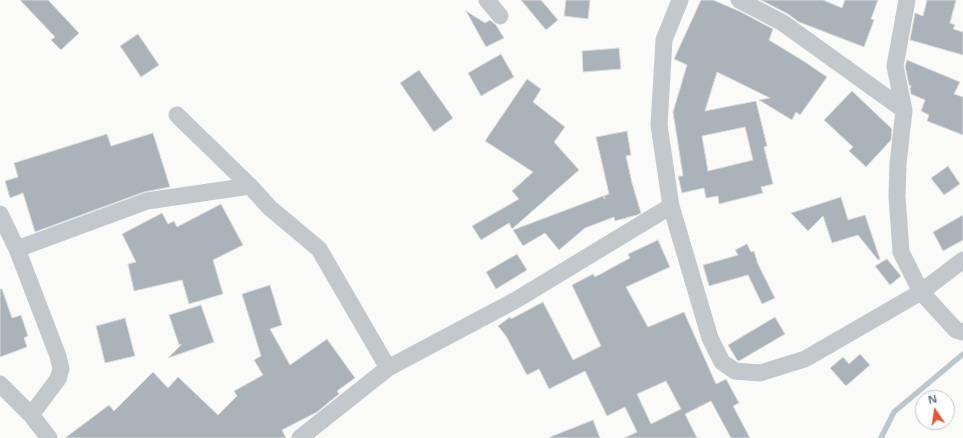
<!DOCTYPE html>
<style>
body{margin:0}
#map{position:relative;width:963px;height:438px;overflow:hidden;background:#fafaf8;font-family:"Open Sans",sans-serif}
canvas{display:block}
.north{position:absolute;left:915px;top:390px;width:40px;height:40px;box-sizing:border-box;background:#fff;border:1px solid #c1c8cd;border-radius:50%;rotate:347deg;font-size:11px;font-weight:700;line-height:16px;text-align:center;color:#657683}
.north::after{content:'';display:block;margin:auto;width:14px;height:18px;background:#e4572e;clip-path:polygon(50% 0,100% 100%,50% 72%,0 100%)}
</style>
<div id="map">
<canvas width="963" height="438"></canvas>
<div class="north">N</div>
</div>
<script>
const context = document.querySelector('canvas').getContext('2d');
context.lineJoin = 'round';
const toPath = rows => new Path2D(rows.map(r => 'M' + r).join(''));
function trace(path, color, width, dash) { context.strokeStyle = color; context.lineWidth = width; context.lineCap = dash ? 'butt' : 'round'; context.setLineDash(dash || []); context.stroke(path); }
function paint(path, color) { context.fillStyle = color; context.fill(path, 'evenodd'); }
const stream = toPath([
 [881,438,894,412,963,354]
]);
const building = toPath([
 [20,0,48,0,79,33,61,50,51,40,55,37,20,0],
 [521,0,541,0,558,20,546,30,521,0],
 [566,0,590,0,588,19,564,16,566,0],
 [701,0,713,0,741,12,773,29,769,40,805,62,827,77,800,115,796,112,792,120,759,100,770,98,717,72,705,111,756,101,767,146,764,147,773,184,761,187,763,193,719,204,718,196,706,198,704,188,682,193,678,176,683,176,673,112,687,65,674,59,701,0],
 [745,127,753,160,708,171,702,136,745,127],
 [761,0,823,0,842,8,845,0,878,0,871,19,874,20,864,47,799,22,788,14,761,0],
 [927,0,956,0,950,23,955,25,953,29,963,32,963,55,910,40,915,13,923,16,927,0],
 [466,11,485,23,490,20,496,25,504,38,486,47,466,11],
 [138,34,159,65,141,77,120,46,138,34],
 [619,48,621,69,583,72,582,51,619,48],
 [501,54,514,77,481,96,468,73,501,54],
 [907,60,960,82,954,94,963,97,963,135,927,121,929,115,921,111,925,100,911,94,910,89,911,86,909,85,905,66,907,60],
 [419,70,453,118,434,132,400,83,419,70],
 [527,79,541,89,533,102,565,127,554,142,579,170,512,229,509,223,481,240,472,226,519,199,512,191,533,172,485,141,527,79],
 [852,91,892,129,891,140,866,167,849,151,853,147,824,120,852,91],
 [627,131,631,155,626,156,632,183,641,213,637,215,615,221,614,217,585,228,559,250,545,233,523,246,513,230,603,196,605,199,604,196,609,194,596,137,627,131],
 [153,133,170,187,144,192,35,232,23,193,10,198,5,181,18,177,14,163,107,134,111,146,153,133],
 [948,166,960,184,944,195,931,178,948,166],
 [841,197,848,220,865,215,880,259,878,260,858,235,832,243,823,216,808,231,791,213,841,197],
 [221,204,243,245,213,260,223,294,189,304,182,280,134,291,128,264,136,262,122,234,162,213,168,224,174,221,177,227,221,204],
 [963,215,963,240,943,251,933,232,963,215],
 [658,240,670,267,626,287,648,327,684,312,716,384,726,379,739,403,733,406,750,438,731,438,711,401,685,414,697,438,624,438,637,432,625,407,607,416,585,371,549,389,539,369,527,375,506,336,498,326,510,317,511,319,543,302,573,360,601,346,572,285,593,274,595,277,630,258,628,254,658,240],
 [666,381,681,409,651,424,637,394,666,381],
 [747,244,751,252,754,251,758,264,775,298,762,304,748,275,709,286,703,265,738,255,735,250,747,244],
 [517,254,527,270,496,289,486,272,517,254],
 [887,259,901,276,890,285,875,266,887,259],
 [270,285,282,325,270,329,290,365,327,339,355,378,337,391,339,394,317,412,282,430,286,438,65,438,109,405,114,411,153,372,168,388,178,377,218,415,237,396,234,391,263,375,254,360,261,356,242,294,270,285],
 [0,289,2,289,12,318,21,315,28,336,24,338,27,347,0,357,0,289],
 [201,305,214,342,168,358,182,344,179,345,169,315,201,305],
 [775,317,785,334,739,361,737,360,728,345,775,317],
 [125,318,135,356,105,363,96,326,125,318],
 [860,354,870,365,846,386,830,368,843,357,849,364,860,354],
 [593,420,600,438,550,438,550,437,593,420]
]);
const street = toPath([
 [487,0,500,16],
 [680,0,664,40,659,125,671,206,710,338,722,362,735,371,760,373,805,359,921,292,901,252,897,196,898,164,904,110,895,66,907,0],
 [739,0,783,23,904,110],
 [177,115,250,186],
 [0,214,17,249,58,356,61,369,58,379,31,415],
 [17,249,147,201,250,186,270,208,319,249,388,368],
 [963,260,921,292,956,330,963,332],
 [0,384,31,415,49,438],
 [300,438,388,368,516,300,671,206]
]);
trace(stream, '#bbc7cb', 5.5);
paint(building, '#aab3b9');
trace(building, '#dcdcda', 1);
trace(street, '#c3c8cc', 17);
</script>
